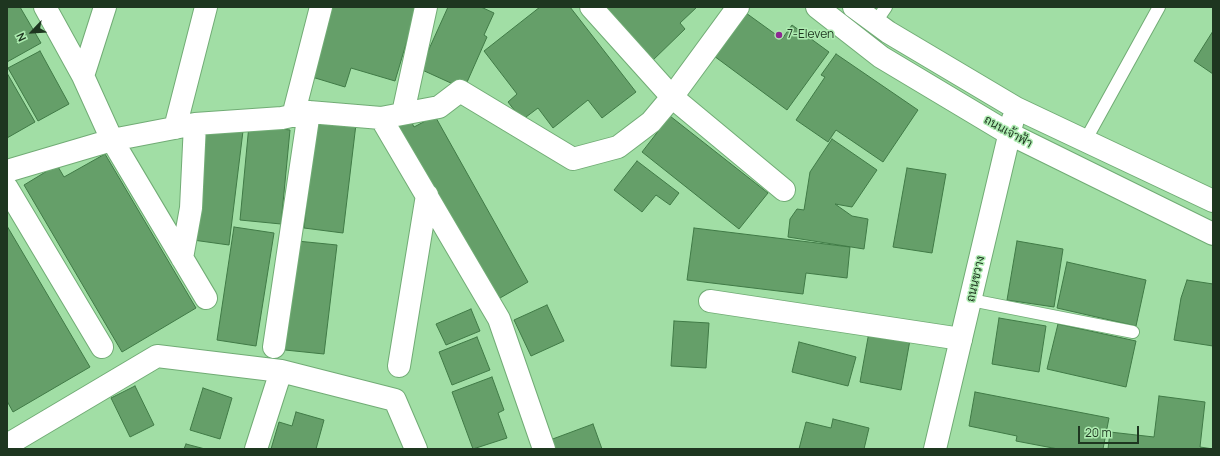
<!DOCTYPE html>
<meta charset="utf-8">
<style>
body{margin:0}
#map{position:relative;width:1220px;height:456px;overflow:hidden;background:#a1dea5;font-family:Manrope,sans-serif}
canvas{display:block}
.frame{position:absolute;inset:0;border:8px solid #1e3620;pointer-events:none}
.north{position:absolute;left:12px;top:12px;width:40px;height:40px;-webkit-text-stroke:3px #aeecb1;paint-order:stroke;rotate:245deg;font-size:11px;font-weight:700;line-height:16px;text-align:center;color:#1e3620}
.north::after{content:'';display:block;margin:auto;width:14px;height:18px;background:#1e3620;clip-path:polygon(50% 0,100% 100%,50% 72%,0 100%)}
.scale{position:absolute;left:1078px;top:426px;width:61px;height:18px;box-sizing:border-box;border:2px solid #1e3620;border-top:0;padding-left:5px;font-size:12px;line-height:14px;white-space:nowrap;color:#1e3620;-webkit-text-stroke:3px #aeecb1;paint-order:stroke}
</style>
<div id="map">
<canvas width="1220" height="456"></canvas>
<div class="frame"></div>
<div class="north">N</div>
<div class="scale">20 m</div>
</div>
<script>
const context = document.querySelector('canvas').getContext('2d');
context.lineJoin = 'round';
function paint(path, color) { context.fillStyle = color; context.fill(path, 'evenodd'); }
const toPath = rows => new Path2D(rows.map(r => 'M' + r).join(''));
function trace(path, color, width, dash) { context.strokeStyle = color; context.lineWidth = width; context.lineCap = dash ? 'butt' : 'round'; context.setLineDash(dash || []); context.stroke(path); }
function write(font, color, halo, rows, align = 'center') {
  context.font = font + ' Manrope,Sarabun,sans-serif'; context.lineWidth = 3; context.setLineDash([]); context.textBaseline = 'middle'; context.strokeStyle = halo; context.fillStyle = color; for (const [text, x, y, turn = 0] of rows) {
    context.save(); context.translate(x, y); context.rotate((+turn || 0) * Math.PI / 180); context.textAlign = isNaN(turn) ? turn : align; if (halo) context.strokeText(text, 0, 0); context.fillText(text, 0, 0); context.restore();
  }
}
const building = toPath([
 [7,7,20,7,41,43,7,62,7,7],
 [332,7,417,7,395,81,351,68,345,87,312,77,332,7],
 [448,7,481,7,494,13,484,35,487,37,464,89,420,69,448,7],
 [540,7,570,7,636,92,602,118,588,100,553,128,538,108,522,120,508,102,517,94,484,51,540,7],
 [600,7,697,7,680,23,685,29,651,62,600,7],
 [746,13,782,39,792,25,829,52,787,110,714,56,746,13],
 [1213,31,1213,74,1194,61,1213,31],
 [40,51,69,104,38,121,8,68,40,51],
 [836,54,918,110,883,162,836,130,828,142,796,120,825,77,821,75,836,54],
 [7,73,35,122,7,138,7,73],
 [435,116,528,282,493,302,394,125,409,117,414,127,435,116],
 [670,116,768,193,739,229,642,152,670,116],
 [316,119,356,124,343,233,304,228,316,119],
 [249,125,290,130,281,224,240,220,249,125],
 [206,127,243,131,229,245,193,240,206,127],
 [832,139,877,170,852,207,835,204,852,216,868,219,864,249,788,237,790,219,797,209,804,210,810,172,832,139],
 [105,154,196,308,122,352,24,185,57,165,64,177,105,154],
 [637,161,679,193,670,205,656,195,642,212,614,190,637,161],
 [907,168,946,174,932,253,893,247,907,168],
 [7,226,90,367,13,412,7,401,7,226],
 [234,227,274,233,256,346,217,340,234,227],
 [694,228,850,247,847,278,806,273,803,294,687,280,694,228],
 [297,241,337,245,324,354,285,350,297,241],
 [1017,241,1063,249,1054,307,1007,300,1017,241],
 [1067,262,1146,280,1136,326,1057,308,1067,262],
 [1187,280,1213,284,1213,346,1174,340,1181,298,1187,280],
 [547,305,564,341,531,356,514,320,547,305],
 [471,309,480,331,446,345,436,324,471,309],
 [999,318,1046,326,1039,372,992,364,999,318],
 [674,321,709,323,706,368,671,366,674,321],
 [1058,324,1136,341,1126,387,1047,369,1058,324],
 [869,332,910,340,901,390,860,382,869,332],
 [477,337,490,370,452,385,439,352,477,337],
 [799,342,856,357,848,386,792,372,799,342],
 [492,377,504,410,498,413,507,438,473,449,452,392,492,377],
 [135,386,154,425,130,437,111,398,135,386],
 [203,388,232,398,220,439,190,430,203,388],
 [975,392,1109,418,1103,449,1058,449,1016,441,1017,436,969,426,975,392],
 [1159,396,1205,402,1200,447,1213,449,1108,449,1110,432,1154,437,1159,396],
 [296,412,324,420,316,449,271,449,279,422,292,426,296,412],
 [833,419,869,428,864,449,799,449,806,422,831,428,833,419],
 [593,424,602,449,554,449,550,440,593,424],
 [186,444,205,449,184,449,186,444]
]);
const service = toPath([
 [875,23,886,7],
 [1085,141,1159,7],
 [971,300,1133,332]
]);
const minor = toPath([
 [45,7,83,76,112,140,206,298],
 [591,7,672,97,784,190],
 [83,76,105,7],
 [403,113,426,7],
 [293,116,321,7],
 [381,118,499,319,544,449],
 [175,128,206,7],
 [7,171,112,140,195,124,282,118,309,112,381,118,439,107,460,91,573,159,618,147,651,122,672,97,738,7],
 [7,188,102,347],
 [182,258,191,208,195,124],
 [710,301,961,339],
 [274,347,309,112],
 [399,366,427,195],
 [7,445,157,356,281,371,395,400,416,449],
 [256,449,281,371]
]);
const secondary = toPath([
 [817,7,881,57,1008,133,1213,234],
 [854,7,888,32,1016,108,1213,201],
 [935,449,1013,119]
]);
const markers = [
 [779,35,4,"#8c2991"]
];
const poiNames = [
 ["7-Eleven",787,35]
];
const streetNames = [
 ["ถนนเจ้าฟ้า",1008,132,29],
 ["ถนนขวาง",976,279,-77]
];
paint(building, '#659f69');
trace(building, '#407a46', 1);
trace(service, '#71ac75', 14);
trace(minor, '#71ac75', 24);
trace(secondary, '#71ac75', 24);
trace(service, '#fff', 12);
trace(minor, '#fff', 22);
trace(secondary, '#fff', 22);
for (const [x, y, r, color] of markers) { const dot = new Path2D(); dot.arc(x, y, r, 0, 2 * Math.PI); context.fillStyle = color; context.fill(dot); trace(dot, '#aeecb1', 1.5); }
write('12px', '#1e3620', '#aeecb1', poiNames, 'left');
write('12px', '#1e3620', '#aeecb1', streetNames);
</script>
